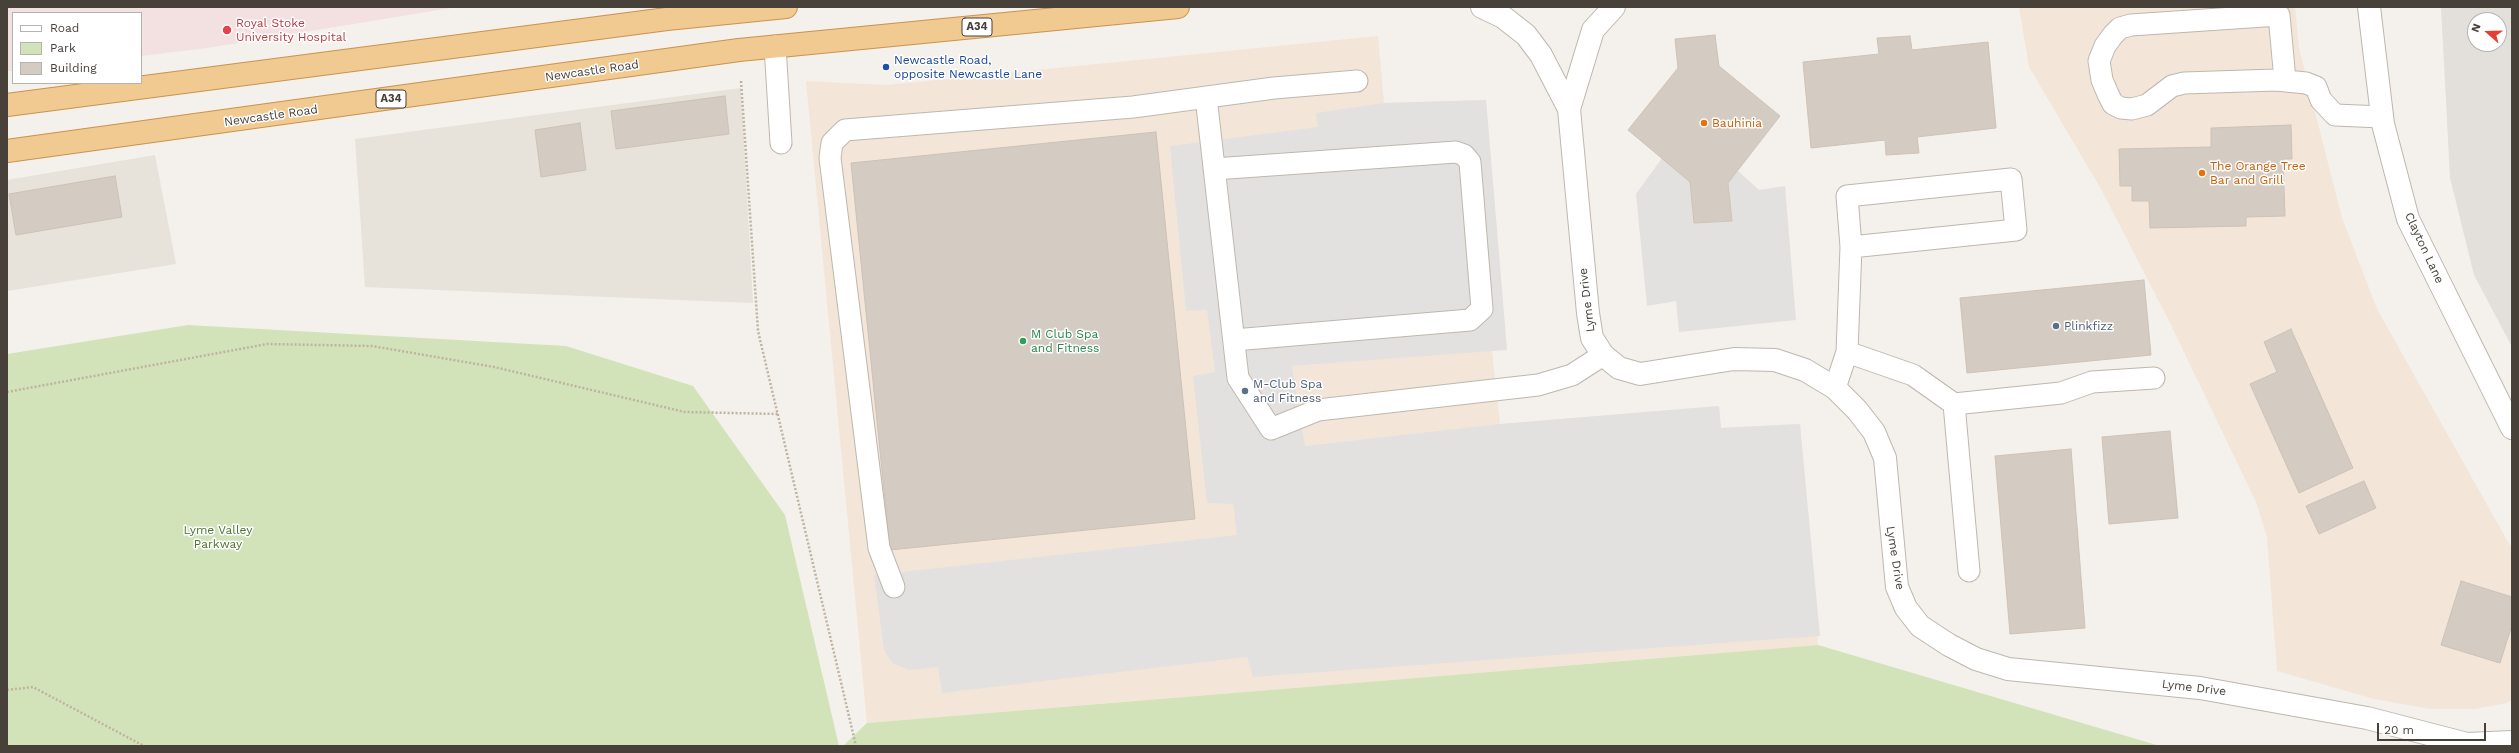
<!DOCTYPE html>
<style>
body{margin:0}
#map{position:relative;width:2519px;height:753px;overflow:hidden;background:#f4f0eb;font-family:"Work Sans",sans-serif}
canvas{display:block}
.frame{position:absolute;inset:0;border:8px solid #47413a;pointer-events:none}
.legend{position:absolute;left:12px;top:12px;width:130px;height:72px;box-sizing:border-box;background:#fff;border:1px solid #b5b3b0;margin:0;padding:5px 7px;list-style:none;font-size:12px;color:#47413a}
.legend li{display:flex;align-items:center;gap:8px;height:20px}
.legend b{width:20px;border:1px solid #b5b3b0}
.north{position:absolute;left:2467px;top:12px;width:40px;height:40px;box-sizing:border-box;background:#fff;border:1px solid #b5b3b0;border-radius:50%;rotate:290deg;font-size:11px;font-weight:700;line-height:16px;text-align:center;color:#47413a}
.north::after{content:'';display:block;margin:auto;width:14px;height:18px;background:#e24034;clip-path:polygon(50% 0,100% 100%,50% 72%,0 100%)}
.scale{position:absolute;left:2377px;top:723px;width:109px;height:18px;box-sizing:border-box;border:2px solid #47413a;border-top:0;padding-left:5px;font-size:12px;line-height:14px;white-space:nowrap;color:#47413a;-webkit-text-stroke:3px #fff;paint-order:stroke}
</style>
<div id="map">
<canvas width="2519" height="753"></canvas>
<div class="frame"></div>
<ul class="legend">
<li><b style="height:5px;background:#fff"></b>Road</li>
<li><b style="height:11px;background:#d3e3b9"></b>Park</li>
<li><b style="height:11px;background:#d4cbc2"></b>Building</li>
</ul>
<div class="north">N</div>
<div class="scale">20 m</div>
</div>
<script>
const context = document.querySelector('canvas').getContext('2d');
context.lineJoin = 'round';
function paint(path, color) { context.fillStyle = color; context.fill(path, 'evenodd'); }
const toPath = rows => new Path2D(rows.map(r => 'M' + r).join(''));
function trace(path, color, width, dash) { context.strokeStyle = color; context.lineWidth = width; context.lineCap = dash ? 'butt' : 'round'; context.setLineDash(dash || []); context.stroke(path); }
function write(font, color, halo, rows, align = 'center') {
  context.font = font + ' "Work Sans",sans-serif'; context.lineWidth = 3; context.setLineDash([]); context.textBaseline = 'middle'; context.strokeStyle = halo; context.fillStyle = color; for (const [text, x, y, turn = 0] of rows) {
    context.save(); context.translate(x, y); context.rotate((+turn || 0) * Math.PI / 180); context.textAlign = isNaN(turn) ? turn : align; if (halo) context.strokeText(text, 0, 0); context.fillText(text, 0, 0); context.restore();
  }
}
const residential = toPath([
 [741,88,753,303,365,287,355,139],
 [155,155,176,264,7,291,7,180]
]);
const commercial = toPath([
 [2019,7,2295,7,2299,48,2342,218,2377,309,2512,549,2512,700,2507,703,2475,709,2430,709,2374,699,2277,671,2267,537,2256,502,2170,323,2101,189,2029,67],
 [1378,36,1384,103,1486,100,1507,350,1492,350,1500,424,1719,406,1721,428,1800,424,1818,645,867,723,806,81,886,85]
]);
const industrial = toPath([
 [2441,7,2512,7,2512,347,2474,275,2450,178],
 [2475,20,2499,20,2499,44,2475,44]
]);
const medical = toPath([
 [7,7,457,7,207,48,141,56,141,13,13,13,13,71,7,71]
]);
const green = toPath([
 [188,325,566,346,693,386,785,515,839,746,7,746,7,354],
 [1818,645,2160,746,843,746,867,723]
]);
const parking = toPath([
 [1486,100,1507,350,1292,366,1305,446,1500,424,1719,406,1721,428,1800,424,1820,636,1253,677,1247,657,942,693,938,667,909,670,892,663,884,650,874,575,1237,535,1233,504,1207,503,1193,376,1215,372,1207,310,1186,311,1170,146,1318,127,1316,113,1384,103],
 [1662,158,1690,182,1694,223,1732,221,1728,183,1738,171,1759,190,1785,186,1796,320,1679,332,1676,301,1647,306,1636,194]
]);
const building = toPath([
 [1715,35,1719,66,1780,116,1728,183,1732,221,1694,223,1690,182,1628,130,1678,68,1675,39,1715,35],
 [1910,36,1912,50,1988,42,1996,128,1917,137,1919,153,1886,155,1885,140,1811,148,1803,62,1879,54,1877,38,1910,36],
 [725,96,729,134,616,149,611,111,725,96],
 [580,123,586,170,541,177,535,130,580,123],
 [2291,125,2292,159,2283,159,2285,216,2246,217,2246,226,2150,228,2149,201,2132,201,2132,186,2120,186,2119,149,2211,147,2211,128,2291,125],
 [1156,132,1195,519,890,550,851,163,1156,132],
 [115,176,122,217,16,235,9,194,115,176],
 [2144,280,2151,355,1967,373,1960,298,2144,280],
 [2291,329,2353,468,2299,493,2250,384,2277,372,2264,342,2291,329],
 [2170,431,2178,518,2109,524,2102,437,2170,431],
 [2071,449,2085,628,2010,634,1995,456,2071,449],
 [2364,481,2376,508,2319,534,2306,506,2364,481],
 [2461,581,2512,597,2512,625,2500,663,2441,645,2461,581]
]);
const path = toPath([
 [741,81,758,331,856,746],
 [7,392,267,344,372,346,494,367,685,412,778,414],
 [7,690,33,687,144,746]
]);
const service = toPath([
 [775,46,781,143],
 [2285,80,2279,15,2131,25,2120,28,2113,35,2105,46,2099,61,2102,80,2108,94,2113,104,2121,108,2132,109,2147,105,2172,86,2184,83,2276,80,2306,83,2316,87,2321,100,2335,115,2382,117],
 [1206,97,1238,378,1271,429,1318,410,1538,385,1572,375,1603,355],
 [1214,169,1456,152,1464,155,1470,162,1482,309,1470,320,1234,340],
 [1847,352,1851,247,1847,196,2011,179,2016,230,1851,247],
 [1835,388,1847,352,1913,375,1954,404,1969,571],
 [1954,404,2061,393,2092,382,2154,378],
 [894,587,879,548,830,158,832,143,845,130,1133,107,1274,88,1357,81]
]);
const minor = toPath([
 [1482,7,1503,17,1526,35,1541,55,1569,109,1588,313,1592,338,1603,355,1619,368,1640,374,1734,359,1775,360,1805,370,1835,388,1857,410,1874,432,1885,458,1897,587,1906,608,1920,626,1949,645,1976,659,2008,669,2200,688,2367,718,2467,744,2512,742],
 [1569,109,1593,30,1614,7]
]);
const tertiary = toPath([
 [2369,7,2383,124,2408,219,2512,428]
]);
const trunk = toPath([
 [7,105,667,19,786,7],
 [7,151,739,50,1178,7]
]);
const markers = [
 [227,30,5,"#e0444e"],
 [886,67,4,"#1a4fb4"],
 [1704,123,4,"#e8710a"],
 [2202,173,4,"#e8710a"],
 [2056,326,4,"#5c6f8a"],
 [1023,341,4,"#2e9e5b"],
 [1245,391,4,"#5c6f8a"]
];
const shields = [
 [977,27,30],
 [391,99,30]
];
const shieldNames = [
 ["A34",977,27],
 ["A34",391,99]
];
const healthNames = [
 ["Royal Stoke",236,23],
 ["University Hospital",236,37]
];
const transitNames = [
 ["Newcastle Road,",894,60],
 ["opposite Newcastle Lane",894,74]
];
const streetNames = [
 ["Newcastle Road",592,71,-8],
 ["Newcastle Road",271,116,-8],
 ["Clayton Lane",2424,248,65],
 ["Lyme Drive",1587,300,-97],
 ["Lyme Drive",1895,558,81],
 ["Lyme Drive",2194,688,7]
];
const foodNames = [
 ["Bauhinia",1712,123],
 ["The Orange Tree",2210,166],
 ["Bar and Grill",2210,180]
];
const serviceNames = [
 ["Plinkfizz",2064,326],
 ["M-Club Spa",1253,384],
 ["and Fitness",1253,398]
];
const leisureNames = [
 ["M Club Spa",1031,334],
 ["and Fitness",1031,348]
];
const parkNames = [
 ["Lyme Valley",218,530],
 ["Parkway",218,544]
];
paint(residential, '#e7e2da');
paint(commercial, '#f3e6d9');
paint(industrial, '#e3e0dc');
paint(medical, '#f2e1e0');
paint(green, '#d3e3b9');
paint(parking, '#e3e1df');
paint(building, '#d4cbc2');
trace(building, '#cec2b6', 1);
trace(service, '#beb7ae', 23);
trace(minor, '#beb7ae', 24);
trace(tertiary, '#beb7ae', 24);
trace(trunk, '#cc924c', 24);
trace(path, '#beb2a1', 2.5, [2, 2]);
trace(service, '#fff', 21);
trace(minor, '#fff', 22);
trace(tertiary, '#fff', 22);
trace(trunk, '#f0ca90', 22);
for (const [x, y, r, color] of markers) { const dot = new Path2D(); dot.arc(x, y, r, 0, 2 * Math.PI); context.fillStyle = color; context.fill(dot); trace(dot, '#fff', 1.5); }
for (const [x, y, w] of shields) { const box = new Path2D(); box.roundRect(x - w / 2, y - 9, w, 18, 3); context.fillStyle = '#fff'; context.fill(box); trace(box, '#47413a', 1); }
write('bold 11px', '#47413a', null, shieldNames);
write('12px', '#be3a42', '#fff', healthNames, 'left');
write('12px', '#164399', '#fff', transitNames, 'left');
write('12px', '#47413a', '#fff', streetNames);
write('12px', '#c56008', '#fff', foodNames, 'left');
write('12px', '#4e5e75', '#fff', serviceNames, 'left');
write('12px', '#27864d', '#fff', leisureNames, 'left');
write('12px', '#507333', '#fff', parkNames);
</script>
